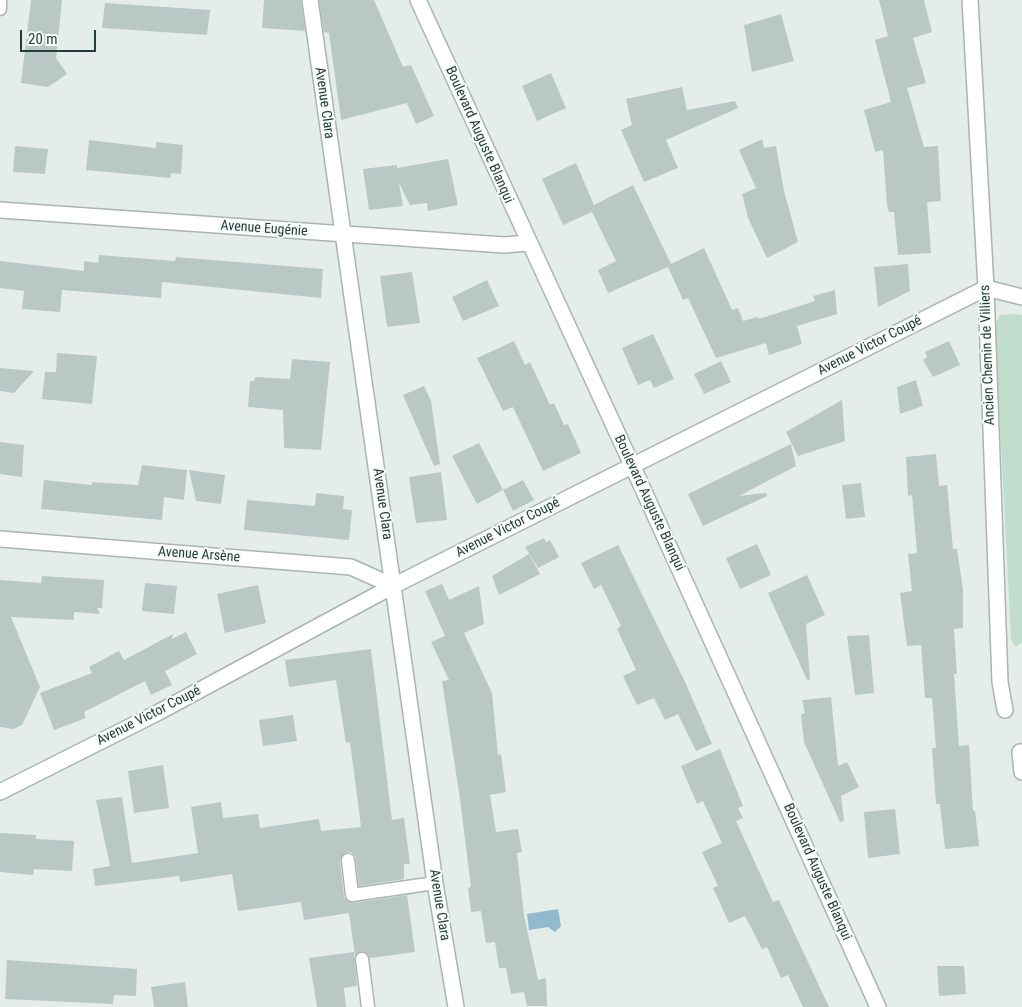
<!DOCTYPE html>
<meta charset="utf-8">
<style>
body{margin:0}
#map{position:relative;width:1022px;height:1007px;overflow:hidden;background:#e5edeb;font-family:"Roboto Condensed",sans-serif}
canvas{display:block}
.scale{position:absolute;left:20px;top:30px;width:76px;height:22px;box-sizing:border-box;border:2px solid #253e3c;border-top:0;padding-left:6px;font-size:15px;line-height:18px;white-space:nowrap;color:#253e3c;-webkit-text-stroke:4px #f6faf8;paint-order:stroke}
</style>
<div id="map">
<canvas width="1022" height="1007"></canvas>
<div class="scale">20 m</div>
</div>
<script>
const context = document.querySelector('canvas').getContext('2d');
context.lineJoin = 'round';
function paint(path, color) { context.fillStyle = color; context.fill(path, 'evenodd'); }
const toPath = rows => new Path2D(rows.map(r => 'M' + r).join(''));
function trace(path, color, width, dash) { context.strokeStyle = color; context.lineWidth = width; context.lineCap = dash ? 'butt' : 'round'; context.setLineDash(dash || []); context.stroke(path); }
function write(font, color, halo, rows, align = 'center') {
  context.font = font + ' "Roboto Condensed",sans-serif'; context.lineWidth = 4; context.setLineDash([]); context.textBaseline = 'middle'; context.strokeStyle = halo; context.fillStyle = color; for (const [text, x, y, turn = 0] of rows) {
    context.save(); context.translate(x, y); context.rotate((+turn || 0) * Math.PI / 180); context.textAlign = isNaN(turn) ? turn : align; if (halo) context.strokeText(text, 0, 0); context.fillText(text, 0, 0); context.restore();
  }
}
const green = toPath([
 [1017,314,1022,315,1022,642,1016,647,1011,640,995,325,1000,315]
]);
const water = toPath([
 [558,909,561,926,555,932,548,927,529,930,527,914]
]);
const building = toPath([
 [31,0,62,0,56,58,67,74,48,87,21,83],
 [264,0,301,0,305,31,262,28],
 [319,0,374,0,403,67,411,65,434,116,416,124,407,103,341,120,329,33,324,32],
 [879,0,924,0,932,32,913,38,926,83,907,88,924,147,938,146,941,201,927,202,931,253,898,255,894,212,889,212,887,205,883,150,875,152,864,110,891,102,875,40,888,36],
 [105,3,210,10,207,35,102,28],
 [781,14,794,61,752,72,744,25],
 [551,73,566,108,537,121,522,86],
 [682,87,687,110,735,101,738,108,666,140,678,168,644,182,621,130,632,125,626,99],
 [762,139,764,148,776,146,784,191,798,242,767,258,748,218,742,194,756,188,739,150],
 [89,140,156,148,156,142,183,145,181,174,171,173,170,178,86,170],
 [15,146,48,149,45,174,13,172],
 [448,159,458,205,428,211,427,203,410,205,399,183,403,206,369,210,363,169,397,165,397,168],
 [576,163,594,205,633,185,671,264,704,248,732,310,738,308,743,321,758,317,759,319,815,301,813,296,835,290,837,314,797,326,802,344,769,355,766,343,716,358,688,298,683,300,668,267,608,293,598,270,616,261,592,212,563,225,542,179],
 [99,255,175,261,176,257,323,269,321,298,162,282,161,298,62,290,60,312,22,309,24,291,0,288,0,261,84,271,84,261,98,263],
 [908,264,910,291,878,307,874,267],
 [412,272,420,323,387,327,380,276],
 [487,280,499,306,463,321,452,297],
 [653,334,674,379,654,388,650,380,638,385,622,348],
 [514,341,525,365,530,362,550,405,554,403,564,425,568,424,581,453,543,471,513,407,503,411,477,358],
 [949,341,960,365,933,377,923,360,927,357,925,352],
 [57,353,97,356,92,404,42,399,45,372,56,372],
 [292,359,330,362,321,450,284,448,283,410,248,407,250,381,254,381,255,377,290,379],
 [721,361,731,382,704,394,694,374],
 [0,368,34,371,14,393,0,391],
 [916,380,923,406,900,414,897,387],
 [424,386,431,401,440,464,434,466,403,395],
 [842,400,845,441,798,456,786,432],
 [0,442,24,445,22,477,0,474],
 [479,443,503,490,477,504,452,456],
 [791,444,796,466,739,496,766,493,767,496,703,526,688,494],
 [936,454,939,486,947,485,953,549,957,549,963,590,963,628,954,629,957,674,954,674,959,746,969,745,973,811,975,810,979,846,945,849,940,804,936,804,932,748,936,748,932,698,925,698,921,645,907,646,900,593,912,591,908,554,917,553,912,495,908,496,906,457],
 [142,465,187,470,184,500,164,497,162,520,41,509,44,480,92,485,92,482,138,485],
 [189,470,225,475,221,504,196,501],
 [441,472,447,520,416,523,409,477],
 [523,480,534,500,513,511,503,490],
 [861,483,865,517,846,519,842,485],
 [316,493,344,496,343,509,352,510,349,540,244,530,247,500,315,506],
 [544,538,546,542,550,540,559,557,538,568,525,547],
 [757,544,771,575,740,589,726,558],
 [618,545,686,684,712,744,696,751,678,714,665,720,654,698,637,705,623,676,636,670,617,629,621,626,601,585,594,589,581,563],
 [529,554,540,574,499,595,492,576],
 [807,575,825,615,806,624,810,680,807,680,768,593],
 [42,576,104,580,102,608,97,608,100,614,74,612,74,620,11,617,40,687,22,725,14,729,0,727,0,580,41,583],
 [145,583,177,586,174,614,142,611],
 [442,584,454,611,449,600,479,586,484,624,464,633,492,693,498,755,501,754,506,792,490,795,496,832,518,829,522,852,517,853,524,915,538,980,546,978,547,1006,527,1006,524,992,511,994,506,968,499,968,495,942,486,943,481,911,471,912,468,888,471,887,460,799,442,681,449,680,431,642,445,636,425,591],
 [258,585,266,623,225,633,217,594],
 [186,632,197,654,165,671,172,685,151,695,145,681,84,712,86,718,54,730,40,693,92,673,89,667,119,651,124,660,173,634,172,639],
 [869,635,874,693,855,695,847,636],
 [371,649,392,820,404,818,410,864,404,864,404,879,359,886,355,856,351,852,344,853,340,861,344,896,346,900,353,903,407,895,415,952,370,958,368,954,361,951,355,956,349,913,304,920,301,902,238,911,232,874,180,882,179,876,95,886,93,869,110,866,96,800,122,797,132,863,198,853,191,807,221,802,223,818,258,814,260,828,319,819,321,831,361,827,350,742,346,743,336,680,289,687,285,660],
 [831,697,838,766,847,762,859,787,841,796,844,821,840,822,804,742,801,714,805,713,802,700],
 [293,715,297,741,263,746,259,720],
 [720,749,743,806,738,808,743,818,736,821,773,902,779,900,829,1007,803,1007,788,975,781,978,767,947,762,949,745,916,729,923,713,888,718,886,702,852,722,843,703,801,697,804,681,766],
 [163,765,169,808,134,813,128,771],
 [895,809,900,854,868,858,864,812],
 [0,833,36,835,36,839,74,841,72,871,34,869,33,875,0,872],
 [354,952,357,986,344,988,346,1007,317,1007,309,958],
 [7,960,137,969,136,996,114,995,113,1004,5,999],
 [937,966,964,966,966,994,939,996],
 [185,982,188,1007,154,1007,151,987]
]);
const service = toPath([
 [0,9,0,0],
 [348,860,352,895,435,883],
 [362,959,368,1007]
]);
const minor = toPath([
 [310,0,435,883,456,1007],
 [418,0,632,465,878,1007],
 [0,210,504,245,528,243],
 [0,539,351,567,393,586],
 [1020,752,1022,772],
 [0,792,159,712,393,586,986,288,1022,297]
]);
const tertiary = toPath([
 [970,0,986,288,1000,682,1005,710]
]);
const streetNames = [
 ["Avenue Clara",324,103,82],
 ["Boulevard Auguste Blanqui",479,135,66],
 ["Avenue Eugénie",264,229,4],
 ["Avenue Victor Coupé",870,346,-27],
 ["Ancien Chemin de Villiers",988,355,-92],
 ["Boulevard Auguste Blanqui",649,503,65],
 ["Avenue Clara",382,504,82],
 ["Avenue Victor Coupé",508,528,-27],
 ["Avenue Arsène",199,555,4],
 ["Avenue Victor Coupé",149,716,-27],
 ["Boulevard Auguste Blanqui",817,872,66],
 ["Avenue Clara",439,905,81]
];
paint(green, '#c0ddcd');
paint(water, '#91bace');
paint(building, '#bac8c5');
trace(service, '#a8b5b3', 15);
trace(minor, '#a8b5b3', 18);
trace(tertiary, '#a8b5b3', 18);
trace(service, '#fff', 12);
trace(minor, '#fff', 15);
trace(tertiary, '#fff', 15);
write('14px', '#253e3c', '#f6faf8', streetNames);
</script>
